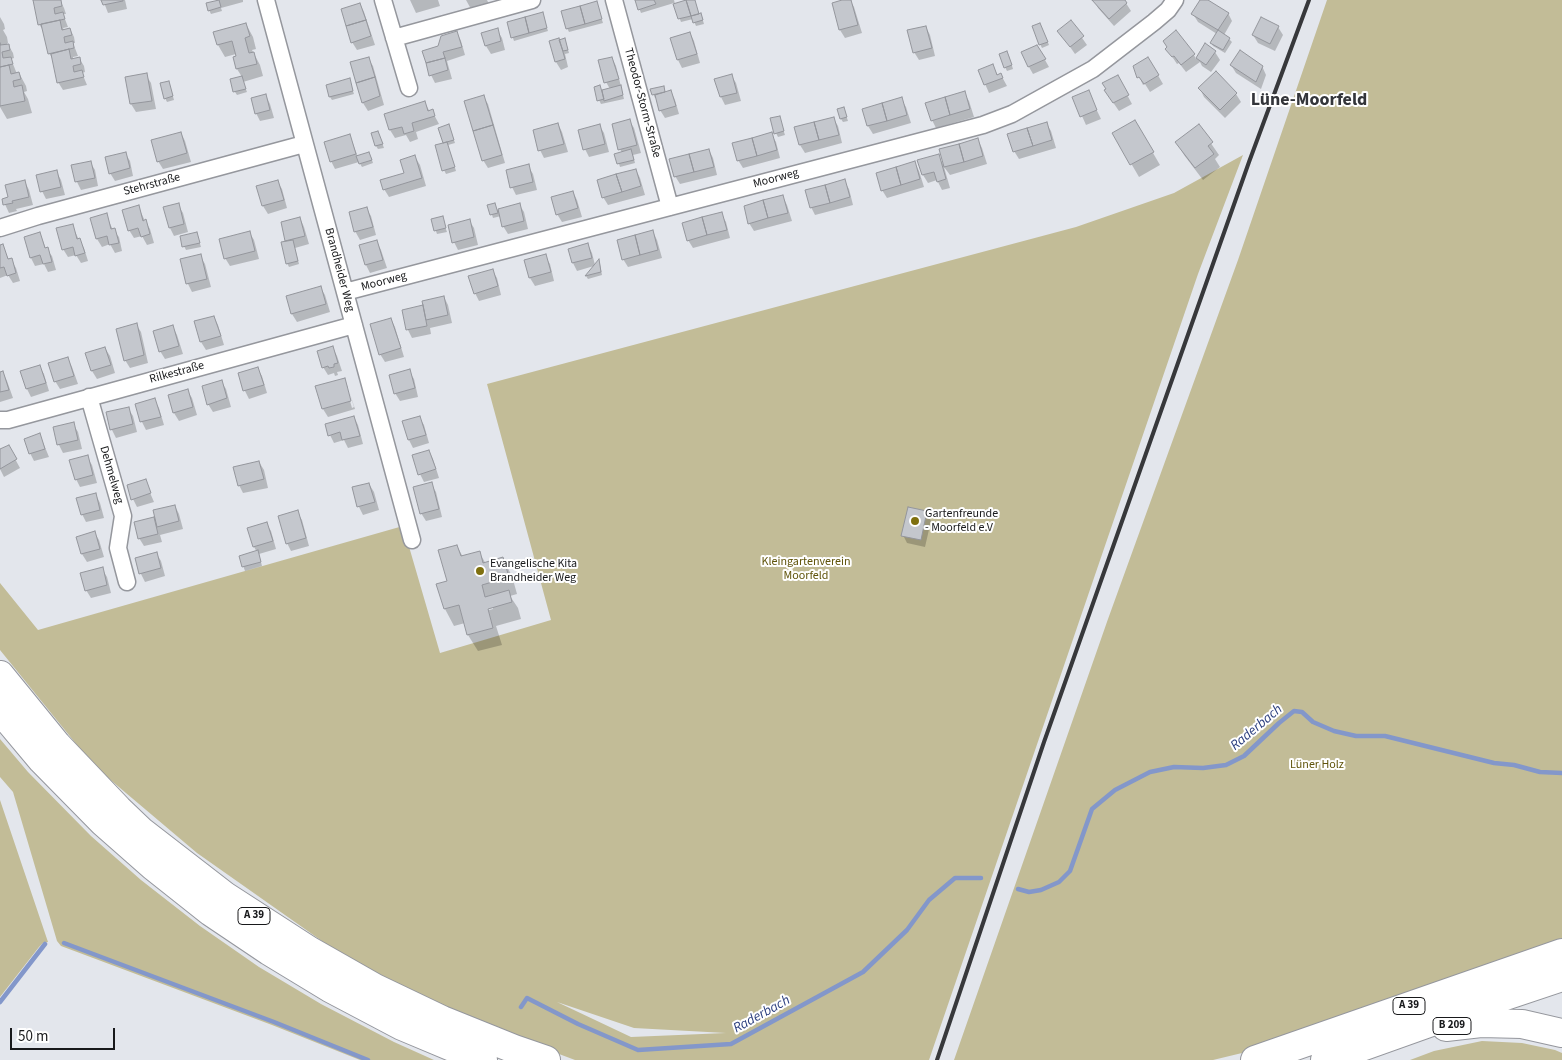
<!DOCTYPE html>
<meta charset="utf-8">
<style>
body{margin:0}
#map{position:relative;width:1562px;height:1060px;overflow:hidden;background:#e3e6ec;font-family:"Source Sans 3",sans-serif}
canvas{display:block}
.scale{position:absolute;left:10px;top:1028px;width:105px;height:22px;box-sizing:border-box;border:2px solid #18191b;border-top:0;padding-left:6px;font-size:15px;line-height:18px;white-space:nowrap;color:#18191b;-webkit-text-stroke:4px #fff;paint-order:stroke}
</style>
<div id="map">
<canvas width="1562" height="1060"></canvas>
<div class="scale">50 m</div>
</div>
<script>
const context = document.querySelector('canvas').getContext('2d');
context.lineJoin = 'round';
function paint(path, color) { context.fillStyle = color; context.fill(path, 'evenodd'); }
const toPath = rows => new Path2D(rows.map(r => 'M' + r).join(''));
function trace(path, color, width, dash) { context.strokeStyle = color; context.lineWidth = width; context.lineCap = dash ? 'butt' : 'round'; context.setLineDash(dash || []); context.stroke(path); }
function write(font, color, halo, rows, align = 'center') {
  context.font = font + ' "Source Sans 3",sans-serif'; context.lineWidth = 4; context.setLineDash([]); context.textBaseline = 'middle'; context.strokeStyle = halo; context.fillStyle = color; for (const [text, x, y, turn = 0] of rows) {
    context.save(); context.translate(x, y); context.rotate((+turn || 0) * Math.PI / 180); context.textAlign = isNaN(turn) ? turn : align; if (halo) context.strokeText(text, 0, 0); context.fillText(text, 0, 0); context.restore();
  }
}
const green = toPath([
 [1327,0,1562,0,1562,938,1242,1053,1213,1060,954,1060,1108,619,1238,260],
 [1243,155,1198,274,929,1060,575,1060,442,1010,329,946,197,853,94,766,0,650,0,583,38,630,403,526,440,653,551,620,487,384,1076,227,1174,193],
 [557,1002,634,1028,726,1033,631,1037],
 [0,739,28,772,91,836,141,880,200,926,259,967,321,1004,394,1042,434,1060,360,1060,272,1025,61,946,57,941,13,792,0,777],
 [0,800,48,942,43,943,39,947,0,997],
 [1482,1041,1522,1043,1555,1050,1562,1053,1562,1060,1410,1060,1434,1051]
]);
const shadow = toPath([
 [34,0,60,0,64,8,66,14,63,14,68,27,63,28,64,30,70,29,74,37,75,43,73,43,78,56,73,57,73,60,79,58,84,66,85,72,82,73,87,85,63,90,58,82,54,61,49,53,44,32,39,24],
 [103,0,125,0,127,9,108,13],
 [216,0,243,0,243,2,221,8,222,11,211,14,209,10,217,2],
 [410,0,438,0,440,6,416,13],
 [466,0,487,0,489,4,471,9],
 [636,0,674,0,675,4,694,0,699,15,701,14,704,24,696,26,693,19,681,22,674,3,641,13],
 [847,0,850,0,854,7,862,33,845,38,840,30,833,4],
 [1094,0,1124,0,1131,11,1114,26,1098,8],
 [1202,0,1206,0,1228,13,1232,21,1224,35,1229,39,1232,42,1225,53,1213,46,1211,43,1217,34,1198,22,1193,14],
 [596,2,603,23,569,32,567,28],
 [360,4,364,12,375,45,357,50,352,42],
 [542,13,548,31,514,41,508,23],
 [0,17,4,24,5,29,3,30,7,37,8,43,7,43,13,53,14,58,11,59,17,74,19,73,26,86,27,91,24,92,28,99,32,113,7,119,0,107],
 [1071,22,1087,45,1075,54,1059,31],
 [246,24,253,37,256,49,252,50,260,65,263,76,243,82,247,92,237,95,235,92,242,77,237,69,235,58,237,57,236,54,225,57,218,45],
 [926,27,930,35,935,56,919,60,914,52],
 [1278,27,1283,35,1275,51,1258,43,1253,35],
 [1042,28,1049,45,1042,48,1040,44],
 [497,30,502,38,505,50,491,54,486,46,483,34],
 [457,33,461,41,465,55,447,61,452,79,435,83,431,75,439,47],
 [690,33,694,41,700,63,682,68,678,60],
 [565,39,569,53,565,54,568,67,561,70,556,62,559,41],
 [1206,45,1215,52,1220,60,1211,72,1202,66,1200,62,1186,72,1179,63,1177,64,1167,49,1194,55,1196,59],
 [1037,46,1049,67,1033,74,1029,67],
 [1009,56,1013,69,1007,71,1005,67],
 [368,58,373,66,384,105,368,111,363,103,352,63],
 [612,58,616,66,624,99,601,104,599,100,600,86,602,91,610,89,606,82],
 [1148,58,1163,84,1150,92,1145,84,1143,85,1134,66],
 [1231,65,1262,66,1266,75,1261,89,1236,73],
 [993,66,998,76,1001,75,1007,86,989,93,979,70],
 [1216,73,1236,94,1241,102,1225,118,1204,97,1200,89],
 [146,75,151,83,156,109,136,112,131,104,127,78],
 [731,75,736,83,741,101,725,105,721,97,716,79],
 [1117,76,1132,104,1119,111,1110,98],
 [349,80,354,94,332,100,330,97],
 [169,82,174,100,167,102,165,98],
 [663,87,666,93,671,92,675,100,679,114,665,118,660,110,657,98,655,98,652,90],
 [1088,92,1101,119,1086,125,1074,98],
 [964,93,969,101,974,117,936,128,932,120],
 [266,96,270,104,274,118,260,121,256,113],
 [483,96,488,104,505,163,488,168,483,160],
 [901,99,906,107,911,123,873,134,868,126,864,109],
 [425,103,430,112,432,111,439,124,416,132,418,139,410,142,406,135,395,138,390,130,386,115],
 [845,112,848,121,843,122,841,119],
 [779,117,785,135,778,137,776,133],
 [833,118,838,126,842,143,805,153,800,145,795,128],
 [629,120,634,128,641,153,633,155,635,163,620,167,616,154,622,153,620,149],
 [1135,122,1160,165,1139,177,1114,134],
 [1046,123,1051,131,1056,148,1019,159,1014,151],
 [558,124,562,132,568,152,544,158,540,150],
 [599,125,604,133,609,152,589,157,585,149],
 [449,126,455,143,448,145,456,171,446,174,444,170,444,144,439,129],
 [1199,126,1219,155,1215,159,1220,167,1203,180,1184,155,1177,143],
 [378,132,384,148,378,149,376,146],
 [181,133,185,141,191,162,163,169,158,161],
 [771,134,776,142,780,158,743,168,738,160],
 [350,136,358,157,371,157,373,163,362,167,359,162,335,169,331,161],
 [978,140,982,148,987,164,950,175,944,167,950,188,942,190,937,180,928,183,923,175,919,161,938,155,943,164],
 [709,150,713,158,717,175,680,184,675,176],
 [125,153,130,161,133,176,115,181,110,173],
 [415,157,420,165,426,186,389,197,384,189,405,174],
 [90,162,95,170,98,186,81,190,77,182,73,166],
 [915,163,919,171,924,187,887,198,882,190],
 [528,166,533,174,537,190,516,195,512,187],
 [636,170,640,178,645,195,608,205,603,197],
 [56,171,61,180,65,195,46,199,42,191],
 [277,181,282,189,287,208,268,214,263,206,257,187],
 [844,181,849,189,853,205,815,215,811,207],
 [25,182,29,190,33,205,16,209,17,211,9,213,3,200,9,198],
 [573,192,577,200,582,217,562,222,557,214],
 [783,197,787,205,792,221,754,231,749,223],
 [519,204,524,212,528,229,508,234,503,226,501,216,493,218,489,205,497,210],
 [178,205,183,213,188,232,174,236,170,228],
 [138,206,145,221,150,229,154,243,147,245,142,236,134,238,129,230],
 [366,208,371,216,376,235,360,240,355,231],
 [721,214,726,222,730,238,693,248,688,240],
 [106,215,113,230,119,237,122,251,115,253,110,244,102,247,97,239,92,219],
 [300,218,304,227,309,244,295,248,299,264,289,267,287,263,286,240],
 [442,218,447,232,437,234,432,220],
 [469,220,474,228,478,245,458,250,454,242],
 [72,225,79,240,84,248,88,261,81,263,76,255,68,257,63,249],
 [249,232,254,240,259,259,230,266,225,258],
 [653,232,657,240,662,258,628,267,623,259],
 [40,233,46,249,52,256,56,270,48,272,44,264,35,266,31,258,25,238],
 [197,234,201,247,186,250,184,246],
 [377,242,381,250,387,268,370,273,366,265,361,246],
 [2,245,9,260,11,260,16,268,20,281,13,283,8,275,0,278,0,246],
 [588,245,592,253,595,265,598,261,600,264,602,275,588,279,586,276,594,266,577,271,573,263],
 [200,256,205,264,211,287,192,292,188,284,182,260],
 [545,256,550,264,554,281,535,286,530,278],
 [492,270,497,278,501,295,479,301,475,293],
 [320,287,325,295,330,312,297,322,292,314,287,297],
 [444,297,448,305,452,323,430,328,431,334,412,338,408,330,404,311,425,306],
 [214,317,218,325,224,345,206,350,201,342,196,322],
 [391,319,395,327,404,357,385,362,380,354],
 [136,324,141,332,148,363,130,368,125,360],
 [173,327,177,335,183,354,165,359,160,351],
 [105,348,110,356,115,373,97,379,92,371,87,354],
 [333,348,337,356,342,371,337,372,338,375,335,376,334,373,328,375,323,367],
 [68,359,72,367,78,384,60,389,55,381],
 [39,366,44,374,49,391,31,397,27,389,22,372],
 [257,368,262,376,267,393,249,399,245,391,239,374],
 [409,371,414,379,418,397,400,401,395,393],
 [0,373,3,373,7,381,13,398,0,402],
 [344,380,348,387,346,387,352,408,354,407,348,388,355,409,328,417,323,409,317,387],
 [221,381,226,389,231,407,213,412,208,404],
 [187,390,192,398,197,415,179,421,174,413,169,396],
 [154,400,159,408,164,425,146,430,142,422,136,405],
 [128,408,133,416,137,432,116,438,112,430,108,413],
 [354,417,358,425,363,444,348,448,344,440,334,443,330,435],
 [419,417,424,425,429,443,413,448,409,440,404,422],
 [73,424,78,432,82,449,63,453,59,445,55,428],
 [40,435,49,457,34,461,30,453],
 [8,446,20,468,4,477,0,469,0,451],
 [429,451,433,459,439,478,424,482,420,474],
 [87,457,92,465,97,483,80,487,76,479],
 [259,462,264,470,268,488,243,493,239,485],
 [145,481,154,502,137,507,133,499],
 [369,484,374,492,379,510,363,515,359,507,354,488],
 [431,484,436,492,442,517,426,521,421,513],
 [96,495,100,503,104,518,86,522,82,514],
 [175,506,179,514,183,529,160,535,162,542,144,546,139,538,135,523,156,518],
 [297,512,302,520,309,546,291,551,287,543],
 [926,513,931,521,925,547,907,543,903,535],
 [266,523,271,531,276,549,259,554,262,566,245,571,240,557,257,552,254,547],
 [94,532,99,540,104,557,87,562,82,554],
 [457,546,463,557,479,552,486,564,503,559,512,576,517,594,510,596,518,608,521,619,496,626,502,645,478,651,468,635,465,623,454,626,445,609,438,585,448,582],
 [493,606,493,609,482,612,481,610],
 [156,553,161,561,165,576,145,582,141,574,136,558],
 [102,569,107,577,111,593,91,598,86,590]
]);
const stream = toPath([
 [1018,889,1029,892,1041,890,1059,882,1070,871,1092,809,1115,790,1150,772,1174,767,1203,768,1226,765,1244,756,1279,723,1294,711,1302,712,1313,722,1334,731,1356,736,1385,736,1494,763,1514,765,1540,772,1562,773],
 [64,943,274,1022,368,1060],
 [0,1002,45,944],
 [521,1007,527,998,578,1024,638,1050,731,1044,863,972,907,930,929,900,955,878,981,878]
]);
const building = toPath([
 [33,0,61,0,62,6,54,8,55,14,63,12,65,19,38,25,33,0],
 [101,0,123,0,123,1,103,5,101,0],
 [219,0,221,7,208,11,206,3,219,0],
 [635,0,654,0,656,4,638,10,635,0],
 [686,0,691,16,678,19,673,4,686,0],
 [686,0,695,0,699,14,691,16,686,0],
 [851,0,858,25,839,30,832,3,842,0,851,0],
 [1092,0,1125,0,1127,3,1109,19,1092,0],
 [1200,0,1208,0,1229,13,1218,30,1191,14,1200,0],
 [597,1,602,19,585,24,580,6,597,1],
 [360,3,366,20,346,26,341,9,360,3],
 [580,6,585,24,566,29,561,11,580,6],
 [543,12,547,28,529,33,525,17,543,12],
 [701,13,703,20,693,23,691,16,701,13],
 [525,17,529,33,511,38,507,22,525,17],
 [1261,17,1279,26,1270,44,1252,35,1261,17],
 [60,20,62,30,70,28,72,35,64,37,65,43,73,41,74,48,48,54,41,24,60,20],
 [366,20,371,36,351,43,346,26,366,20],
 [1071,20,1084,36,1070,47,1057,31,1071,20],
 [246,23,250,36,245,38,249,53,254,52,257,64,236,69,233,57,236,56,232,41,217,45,213,32,246,23],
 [1040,23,1048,42,1039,45,1032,26,1040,23],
 [926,26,932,48,913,53,907,30,926,26],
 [498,28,501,41,485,46,481,33,498,28],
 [1176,30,1195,54,1181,65,1174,56,1172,57,1165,49,1167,47,1163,41,1176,30],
 [1218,30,1230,38,1223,50,1210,43,1218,30],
 [457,31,462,47,443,52,445,58,426,63,422,51,438,46,441,36,457,31],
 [690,32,697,54,677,60,670,38,690,32],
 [559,38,565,59,555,62,549,41,559,38],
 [565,38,568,50,563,51,559,40,565,38],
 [0,43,0,45,9,44,10,50,2,52,3,58,11,57,13,64,0,67,0,43],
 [1205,43,1216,51,1206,65,1196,58,1205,43],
 [1037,45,1046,59,1028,67,1021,52,1037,45],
 [69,49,71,59,80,57,81,64,73,66,74,72,82,70,84,77,57,83,51,54,69,49],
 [1240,50,1263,66,1256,82,1230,65,1240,50],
 [1007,51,1012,65,1004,68,999,54,1007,51],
 [369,57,375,77,356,83,350,62,369,57],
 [612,57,619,79,604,83,598,60,612,57],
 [1148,57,1159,75,1144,84,1139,77,1137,78,1133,66,1148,57],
 [445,58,448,70,429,76,426,63,445,58],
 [993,64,997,75,1001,73,1003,78,984,85,978,70,993,64],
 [9,65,11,74,19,72,21,79,13,81,14,87,22,85,25,101,0,106,0,67,9,65],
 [1216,71,1237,93,1220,110,1198,88,1216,71],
 [147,73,152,101,130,104,125,77,147,73],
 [732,74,737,93,720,97,714,79,732,74],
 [1118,75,1129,95,1113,103,1104,90,1106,89,1102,83,1118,75],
 [242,76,246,89,233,92,230,79,242,76],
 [375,77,380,96,362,103,356,83,375,77],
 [350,78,353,91,329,97,326,85,350,78],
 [169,81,173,96,164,99,160,83,169,81],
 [600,85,604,99,597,101,594,87,600,85],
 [621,85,623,95,604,101,602,90,621,85],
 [664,86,665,92,652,95,650,89,664,86],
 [671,90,676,106,659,111,655,95,671,90],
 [1089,90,1097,110,1080,117,1072,97,1089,90],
 [965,91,970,109,950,115,945,97,965,91],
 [266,94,270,110,255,114,251,98,266,94],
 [484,95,493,125,473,131,464,101,484,95],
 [902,97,907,115,887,121,882,103,902,97],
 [945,97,950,115,931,121,925,103,945,97],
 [425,101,428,111,433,109,435,116,412,123,414,131,404,134,402,127,389,130,384,114,425,101],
 [882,103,887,121,867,126,862,109,882,103],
 [844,107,847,117,840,119,837,109,844,107],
 [780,116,784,131,774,134,770,118,780,116],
 [834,117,839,135,819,140,814,122,834,117],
 [630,119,637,145,618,150,612,124,630,119],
 [1135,120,1154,152,1130,165,1112,133,1135,120],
 [814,122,819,140,799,145,794,127,814,122],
 [1047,122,1052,140,1033,146,1027,128,1047,122],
 [558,123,564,144,538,151,533,130,558,123],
 [449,124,454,140,443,143,438,128,449,124],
 [600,124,605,144,583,150,578,130,600,124],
 [1199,124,1213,142,1208,146,1214,154,1195,168,1175,142,1199,124],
 [493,125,502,155,482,161,473,131,493,125],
 [1027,128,1033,146,1013,152,1007,134,1027,128],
 [378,131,383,144,375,146,371,133,378,131],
 [181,132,187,153,157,162,151,140,181,132],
 [772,132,777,150,757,156,752,138,772,132],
 [350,134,356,154,330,162,324,142,350,134],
 [752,138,757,156,737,161,732,143,752,138],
 [978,138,983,156,964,162,959,144,978,138],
 [447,142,455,167,442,171,435,145,447,142],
 [959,144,964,162,944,167,939,149,959,144],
 [631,149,634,160,617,164,614,154,631,149],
 [709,149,714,167,694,172,689,154,709,149],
 [126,152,130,168,109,174,105,157,126,152],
 [369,152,372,160,359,164,356,156,369,152],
 [689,154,694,172,674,177,669,159,689,154],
 [939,154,946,179,937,182,934,172,922,175,917,160,939,154],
 [415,155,422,178,383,190,380,180,404,173,400,160,415,155],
 [91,161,95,178,75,182,71,165,91,161],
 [915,161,920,179,901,185,896,167,915,161],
 [529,164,533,182,510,188,506,170,529,164],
 [896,167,901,185,881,191,876,173,896,167],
 [636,169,641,186,622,192,616,174,636,169],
 [57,170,61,187,40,192,36,175,57,170],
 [616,174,622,192,602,198,597,180,616,174],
 [845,179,850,197,830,203,825,185,845,179],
 [25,180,29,197,12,201,13,203,3,205,2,199,8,197,5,185,25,180],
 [278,180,284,200,262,206,256,186,278,180],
 [825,185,830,203,810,208,805,190,825,185],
 [573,191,578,208,556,215,551,197,573,191],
 [783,195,788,213,768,218,763,200,783,195],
 [763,200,768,218,748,224,744,206,763,200],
 [179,203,184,224,169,228,163,207,179,203],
 [495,203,498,213,490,215,487,205,495,203],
 [520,203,524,221,502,227,498,209,520,203],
 [139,205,143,221,146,219,150,234,141,237,138,228,128,231,122,210,139,205],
 [367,207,373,227,354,232,349,212,367,207],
 [722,212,727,230,707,235,702,217,722,212],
 [107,213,111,229,115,228,119,243,109,245,107,236,96,239,90,218,107,213],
 [443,216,446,228,434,231,431,219,443,216],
 [300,217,305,236,285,241,281,222,300,217],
 [702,217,707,235,687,241,682,223,702,217],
 [470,219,474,237,452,243,448,225,470,219],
 [73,224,77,239,80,238,85,253,75,256,73,247,62,250,56,228,73,224],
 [653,230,658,250,640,255,635,235,653,230],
 [250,231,255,251,224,259,219,239,250,231],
 [40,232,45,248,48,247,52,262,43,264,40,255,30,258,24,237,40,232],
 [197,232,200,243,182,247,180,236,197,232],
 [635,235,640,255,622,260,617,240,635,235],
 [293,240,298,261,286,264,281,242,293,240],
 [377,240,383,260,365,265,359,245,377,240],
 [588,243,592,258,572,263,568,249,588,243],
 [3,244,8,259,12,258,16,273,7,276,4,267,0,268,0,245,3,244],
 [201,254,207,279,186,284,180,259,201,254],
 [546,254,551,272,529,278,524,260,546,254],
 [599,259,601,272,585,276,599,259],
 [493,269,498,286,474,294,468,276,493,269],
 [321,286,326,304,291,314,286,296,321,286],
 [444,296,448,315,426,320,422,301,444,296],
 [423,305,427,326,406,330,402,310,423,305],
 [214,316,221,336,200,342,194,321,214,316],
 [391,318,401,348,379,355,370,324,391,318],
 [137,323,144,355,124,361,116,329,137,323],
 [173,325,179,346,159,352,153,331,173,325],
 [333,346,338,363,334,364,334,367,329,368,328,366,322,368,317,351,333,346],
 [105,347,111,365,91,371,85,353,105,347],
 [68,357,74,376,54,382,48,363,68,357],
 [40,365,46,383,26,389,20,371,40,365],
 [258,367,264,385,243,391,238,373,258,367],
 [410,369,415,388,394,394,389,375,410,369],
 [3,371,9,390,0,392,0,372,3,371],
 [345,378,351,401,322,409,315,386,345,378],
 [222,380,227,398,207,405,202,386,222,380],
 [188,389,193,407,173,413,168,395,188,389],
 [155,398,161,417,140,422,135,404,155,398],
 [129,407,133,424,110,430,106,412,129,407],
 [354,416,360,436,342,440,340,432,328,436,325,424,354,416],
 [420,416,426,435,408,440,402,421,420,416],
 [74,422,78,440,57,445,53,427,74,422],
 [40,433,45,449,29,454,24,439,40,433],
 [9,445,17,459,0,469,0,449,9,445],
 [429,450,436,469,418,475,412,455,429,450],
 [88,455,93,475,75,480,69,460,88,455],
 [259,461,264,479,238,486,233,467,259,461],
 [146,479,151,493,131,500,127,485,146,479],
 [432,482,439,509,420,514,413,487,432,482],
 [369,483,375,502,357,507,352,487,369,483],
 [96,493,100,510,81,515,76,498,96,493],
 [175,505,179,521,157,527,153,510,175,505],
 [908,507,927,511,921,540,901,536,908,507],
 [298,510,306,538,286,544,278,516,298,510],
 [154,517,158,534,138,539,134,522,154,517],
 [267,522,273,541,253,547,247,528,267,522],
 [95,531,100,549,81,554,76,537,95,531],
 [457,545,461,556,480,551,483,563,503,557,509,577,482,585,485,597,509,590,512,602,488,609,493,628,467,635,459,605,444,609,436,584,447,581,438,550,457,545],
 [258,550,261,562,242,567,239,556,258,550],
 [157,552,161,568,139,574,135,558,157,552],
 [103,567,107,585,85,591,80,573,103,567]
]);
const minor = toPath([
 [266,0,412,540],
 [383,0,409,88],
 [614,0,670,207],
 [394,38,532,0],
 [0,228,38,216,304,144],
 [345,292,983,125,1012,114,1093,69,1154,22,1168,10,1175,0],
 [89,397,123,516,118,548,127,582],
 [0,420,8,420,354,325]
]);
const motorway = toPath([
 [0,675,57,745,118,809,141,831,225,896,310,951,375,988,442,1020,514,1049,546,1060],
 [0,710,42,760,103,822,153,866,211,912,269,951,330,988,402,1026,483,1060],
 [1446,1027,1481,1023,1522,1024,1562,1033],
 [1255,1060,1562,953],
 [1325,1060,1493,1000,1562,977]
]);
const rail = toPath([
 [937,1060,1044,742,1249,162,1309,0]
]);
const markers = [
 [915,521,5,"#7f700f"],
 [480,571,5,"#7f700f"]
];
const shields = [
 [254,916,32],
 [1409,1006,32],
 [1452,1026,38]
];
const shieldNames = [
 ["A 39",254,916],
 ["A 39",1409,1006],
 ["B 209",1452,1026]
];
const streetNames = [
 ["Theodor-Storm-Straße",642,103,75],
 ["Moorweg",776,179,-15],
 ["Stehrstraße",152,185,-15],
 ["Brandheider Weg",339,270,75],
 ["Moorweg",384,282,-15],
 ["Rilkestraße",177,373,-15],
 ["Dehmelweg",111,475,74]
];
const poiNames = [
 ["Gartenfreunde",925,514],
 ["- Moorfeld e.V",925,528],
 ["Evangelische Kita",490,564],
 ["Brandheider Weg",490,578]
];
const parkNames = [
 ["Kleingartenverein",806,562],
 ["Moorfeld",806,576],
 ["Lüner Holz",1317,765]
];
const waterNames = [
 ["Raderbach",1257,728,-40],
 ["Raderbach",762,1015,-29]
];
const districtNames = [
 ["Lüne-Moorfeld",1309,101]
];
paint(green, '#c2bc97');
paint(shadow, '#0003');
trace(stream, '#8397ca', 4.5);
paint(building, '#c4c7cd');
trace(building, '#94969c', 1);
trace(minor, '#95979d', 19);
trace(motorway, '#95979d', 30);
trace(minor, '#fff', 16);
trace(motorway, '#fff', 28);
trace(rail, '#37383b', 4);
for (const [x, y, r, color] of markers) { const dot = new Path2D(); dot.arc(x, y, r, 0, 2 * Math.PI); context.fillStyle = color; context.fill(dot); trace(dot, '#fff', 2); }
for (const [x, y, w] of shields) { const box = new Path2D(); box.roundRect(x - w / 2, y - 8.5, w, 17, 4); context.fillStyle = '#fff'; context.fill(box); trace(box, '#18191b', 1); }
write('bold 11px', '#18191b', null, shieldNames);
write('12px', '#18191b', '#fff', streetNames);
write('12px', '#18191b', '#fff', poiNames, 'left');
write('12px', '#60540b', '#fff', parkNames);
write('italic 14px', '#2b3e7e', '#fff', waterNames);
write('bold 18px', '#33353a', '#fff', districtNames);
</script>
